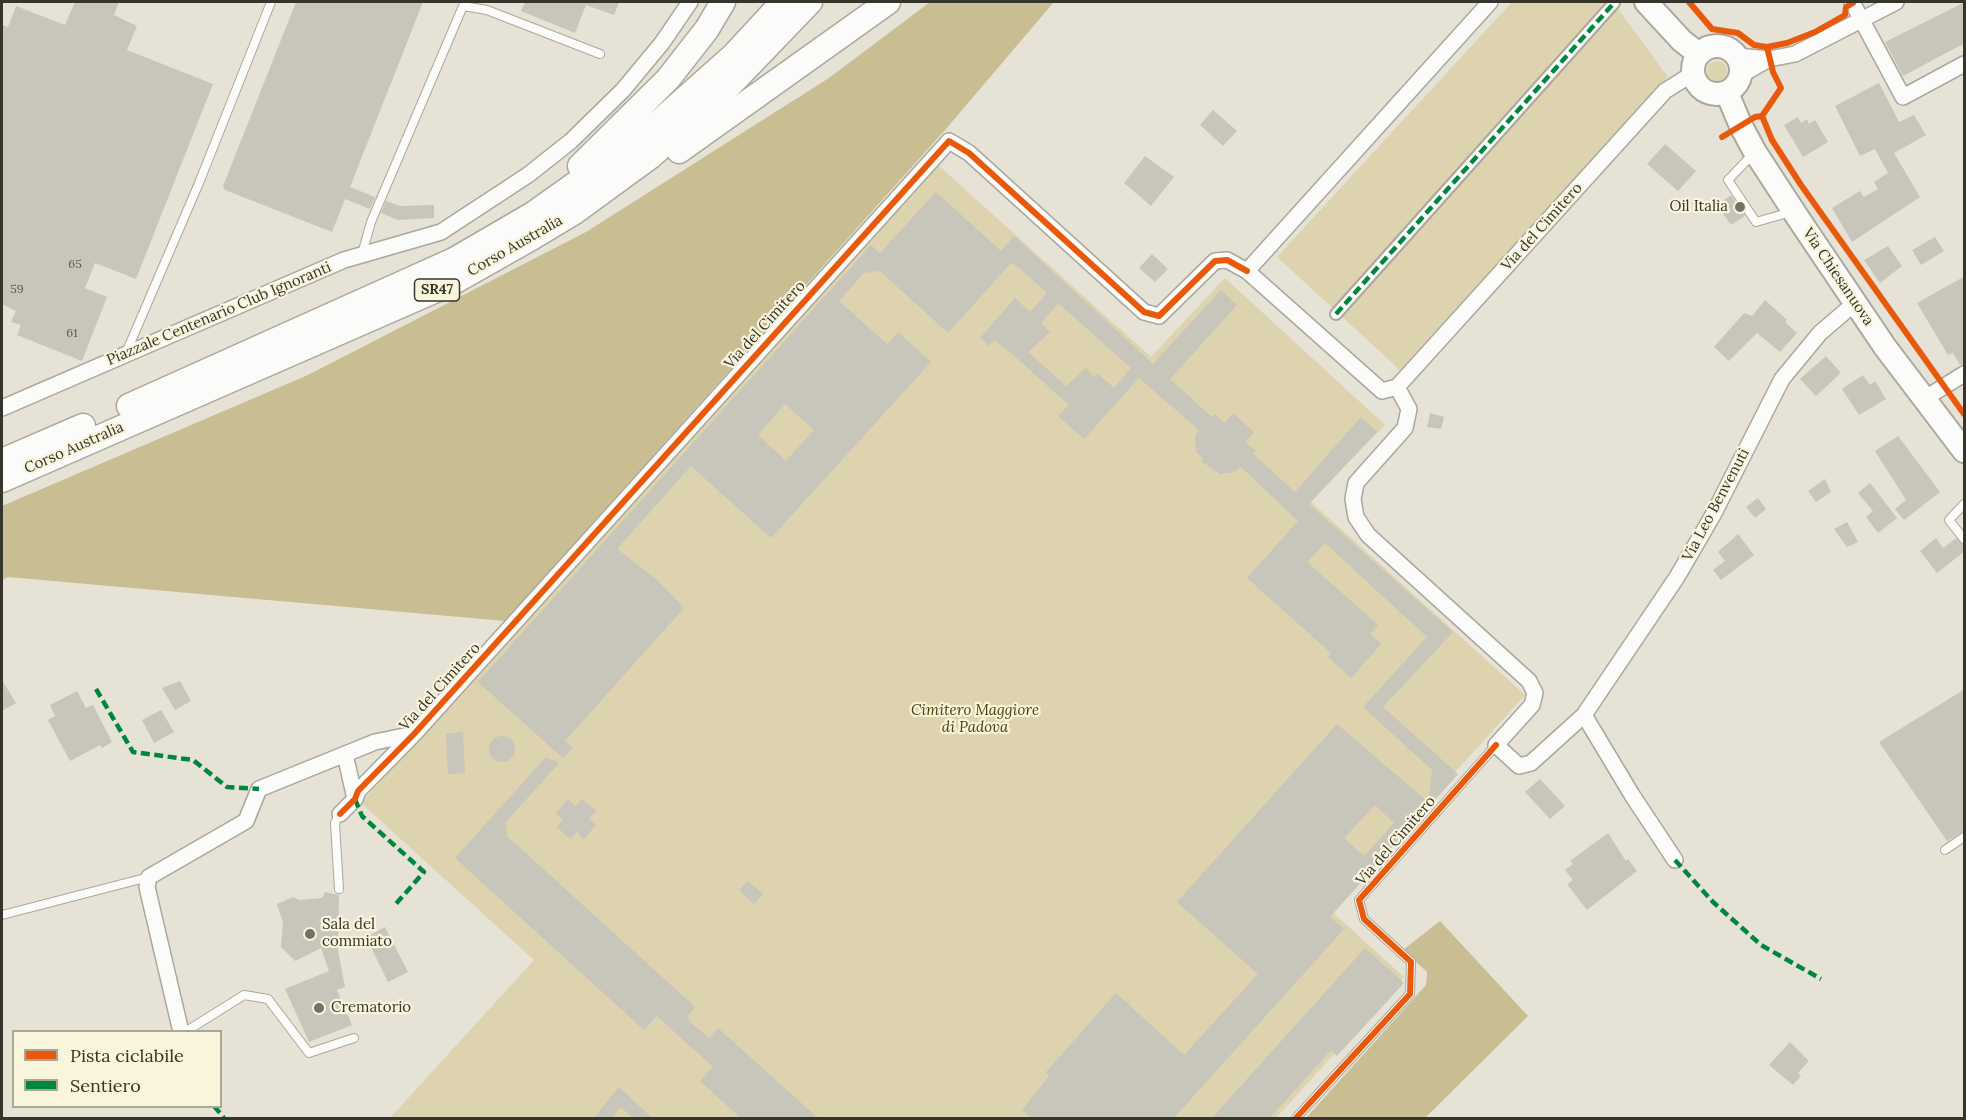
<!DOCTYPE html>
<style>
body{margin:0}
#map{position:relative;width:1966px;height:1120px;overflow:hidden;background:#e6e2d5;font-family:Lora,serif}
canvas{display:block}
.frame{position:absolute;inset:0;border:3px solid #36342b;pointer-events:none}
.legend{position:absolute;left:12px;top:1030px;width:210px;height:78px;box-sizing:border-box;background:#f9f4dc;border:2px solid #aba795;margin:0;padding:8px 10px;list-style:none;font-size:18px;color:#36342b}
.legend li{display:flex;align-items:center;gap:12px;height:30px}
.legend b{width:30px;border:2px solid #aba795}
</style>
<div id="map">
<canvas width="1966" height="1120"></canvas>
<div class="frame"></div>
<ul class="legend">
<li><b style="height:8px;background:#e8590c"></b>Pista ciclabile</li>
<li><b style="height:8px;background:#00873e"></b>Sentiero</li>
</ul>
</div>
<script>
const context = document.querySelector('canvas').getContext('2d');
context.lineJoin = 'round';
function paint(path, color) { context.fillStyle = color; context.fill(path, 'evenodd'); }
const toPath = rows => new Path2D(rows.map(r => 'M' + r).join(''));
function trace(path, color, width, dash) { context.strokeStyle = color; context.lineWidth = width; context.lineCap = dash ? 'butt' : 'round'; context.setLineDash(dash || []); context.stroke(path); }
function write(font, color, halo, rows, align = 'center') {
  context.font = font + ' Lora,serif'; context.lineWidth = 4.5; context.setLineDash([]); context.textBaseline = 'middle'; context.strokeStyle = halo; context.fillStyle = color; for (const [text, x, y, turn = 0] of rows) {
    context.save(); context.translate(x, y); context.rotate((+turn || 0) * Math.PI / 180); context.textAlign = isNaN(turn) ? turn : align; if (halo) context.strokeText(text, 0, 0); context.fillText(text, 0, 0); context.restore();
  }
}
const green = toPath([
 [1512,2,1613,2,1668,77,1400,370,1277,257],
 '1707 71a10 10 0 1 1 20 0a10 10 0 1 1-20 0Z',
 [938,165,1151,357,1225,278,1385,425,1310,501,1525,695,1330,910,1404,977,1276,1118,390,1118,534,960,361,803]
]);
const forest = toPath([
 [930,2,1054,2,945,130,505,621,8,577,2,580,2,506,308,375,586,232,829,78],
 [1440,921,1528,1016,1425,1118,1306,1118,1426,985,1427,972,1403,950]
]);
const building = toPath([
 [75,2,119,2,114,15,137,26,127,50,213,84,136,279,95,263,85,288,107,297,82,361,17,335,21,325,11,322,16,311,2,304,2,25,8,27,16,6,65,25],
 [296,2,423,2,350,187,375,197,370,209,345,199,332,232,225,190,223,186],
 [525,2,619,2,614,15,586,5,575,33,521,11],
 [1965,2,1965,43,1903,76,1885,42],
 [1879,83,1899,122,1914,115,1926,135,1894,153,1920,197,1852,242,1832,208,1860,191,1864,197,1878,189,1874,182,1888,173,1875,149,1860,156,1835,106],
 [1213,110,1237,131,1223,146,1200,125],
 [1798,117,1801,123,1807,119,1809,124,1815,120,1828,142,1803,157,1784,125],
 [1665,144,1696,171,1678,191,1647,164],
 [1145,156,1174,177,1151,206,1124,183],
 [936,192,1001,251,1014,236,1153,364,1221,290,1237,305,1170,379,1212,417,1215,414,1225,423,1233,413,1254,432,1245,442,1256,451,1253,454,1295,492,1361,417,1377,432,1310,503,1311,506,1453,632,1383,707,1458,774,1330,917,1344,929,1173,1119,1032,1119,1022,1110,1049,1076,1046,1072,1116,993,1184,1055,1258,974,1177,902,1337,724,1429,803,1432,770,1363,707,1427,637,1325,543,1307,562,1378,625,1370,634,1381,644,1351,678,1328,657,1331,653,1247,578,1298,521,1241,467,1235,472,1220,474,1201,461,1203,458,1196,452,1195,436,1199,430,1139,378,1084,439,1058,416,1069,405,1012,354,994,340,989,346,980,338,1015,298,1030,312,1047,293,1016,265,1011,263,948,333,880,271,864,273,839,301,887,344,898,332,931,362,771,538,691,466,617,549,657,580,684,608,565,741,573,748,563,758,478,682,871,245,880,253],
 [1058,303,1131,368,1114,388,1097,373,1094,377,1086,368,1066,386,1028,352,1050,332,1041,323],
 [785,404,814,430,786,461,758,435],
 [1375,805,1394,823,1364,856,1344,838],
 [1731,195,1745,216,1731,225,1717,205],
 [386,201,400,206,434,205,434,218,398,220,381,213],
 [1935,237,1944,251,1921,265,1912,250],
 [1888,246,1902,266,1880,283,1864,260],
 [1152,254,1168,269,1155,282,1139,268],
 [1965,276,1965,364,1960,365,1953,353,1948,355,1917,303],
 [1765,300,1787,320,1785,322,1797,333,1780,352,1757,333,1729,361,1714,347,1744,313,1752,316],
 [1826,356,1841,373,1816,396,1800,379],
 [1863,375,1870,385,1875,381,1886,399,1859,415,1842,389],
 [1430,413,1444,417,1441,429,1427,427],
 [1898,436,1940,492,1904,520,1895,509,1906,500,1875,451],
 [1825,479,1831,492,1816,502,1808,491],
 [1870,483,1897,518,1878,533,1866,517,1873,511,1858,493],
 [1758,498,1766,509,1755,518,1746,507],
 [1847,522,1858,542,1847,547,1834,529],
 [1738,534,1754,555,1721,580,1713,570,1725,561,1718,552],
 [1936,538,1943,548,1956,538,1965,545,1965,551,1937,573,1920,551],
 [2,680,16,703,2,711],
 [180,681,191,701,175,710,162,688],
 [1965,689,1965,830,1947,841,1879,742],
 [77,691,86,708,93,705,112,742,102,748,100,745,70,761,48,720,55,716,50,705],
 [161,710,174,732,154,743,142,720],
 [463,732,465,773,448,774,446,734],
 '489 749a13 13 0 1 1 26 0a13 13 0 1 1-26 0Z',
 [546,757,559,763,506,822,507,836,695,1007,687,1017,690,1022,709,1038,718,1028,819,1119,742,1119,700,1081,713,1067,692,1048,657,1016,644,1030,455,858],
 [1540,779,1565,806,1550,819,1525,792],
 [568,799,575,806,582,799,596,811,589,819,596,825,584,839,577,832,570,839,557,827,563,820,556,813],
 [1608,833,1626,861,1628,859,1637,871,1587,910,1567,884,1573,880,1565,870,1573,864,1570,861],
 [748,881,763,894,754,904,739,890],
 [325,892,339,895,338,951,345,987,337,990,352,1025,309,1042,285,989,329,971,321,948,295,961,281,947,283,923,277,904,293,897,299,900,322,898],
 [385,927,408,972,388,982,366,937],
 [1365,948,1404,983,1337,1056,1331,1050,1269,1119,1211,1119],
 [1790,1042,1809,1061,1798,1073,1801,1076,1793,1085,1769,1065],
 [619,1087,653,1119,634,1119,621,1107,611,1119,593,1119]
]);
const service = toPath([
 [1754,153,1728,180,1756,222,1791,212],
 [362,254,371,222,463,6,487,10,600,54],
 [126,353,199,183,271,2],
 [1964,504,1949,520,1964,539],
 [1945,850,1964,837],
 [339,889,335,823,340,814],
 [2,915,149,877],
 [185,1032,244,995,268,999,309,1053,354,1038],
 [1296,1118,1410,994,1411,962,1364,919,1359,900,1496,745]
]);
const pedestrian = toPath([
 [1336,314,1614,3]
]);
const minor = toPath([
 [1490,2,1247,271,1382,391,1397,387,1665,91,1692,74],
 [1852,2,1903,97,1964,64],
 [1737,56,1769,59,1795,54,1896,2],
 [1741,75,1769,59],
 [1397,387,1409,409,1405,428,1356,483,1353,499,1356,517,1368,535,1529,681,1535,693,1532,705,1496,745,1519,766,1531,763,1584,715,1677,577,1713,515,1782,379,1820,333,1855,303],
 [1924,399,1964,374],
 [2,408,344,260,441,232,528,175,571,141,623,90,662,43,690,2],
 [1584,715,1632,795,1675,860],
 [345,754,355,799],
 [340,814,355,799,358,791,414,734,949,141,969,153,1144,312,1159,316,1215,261,1227,260,1247,271],
 [181,1032,147,887,149,877,246,821,259,789,375,742,414,734]
]);
const primary = toPath([
 [1646,2,1682,41,1699,54],
 '1693 70a24 24 0 1 1 48 0a24 24 0 1 1-48 0Z',
 [1727,93,1741,126,1755,152,1798,218,1885,347,1964,451]
]);
const trunk = toPath([
 [679,151,888,2],
 [580,166,668,79,707,29,723,2],
 [129,406,454,260,533,214,643,136,734,55,783,2],
 [2,461,83,426],
 [2,480,450,284,533,237,573,213,651,156,733,82,810,2]
]);
const quiet = toPath([
 [1336,314,1614,3],
 [96,689,133,752,193,760,227,787,259,789],
 [355,799,362,816,424,872,395,905],
 [1675,860,1713,902,1761,945,1821,979],
 [214,1106,224,1118]
]);
const cycleway = toPath([
 [1689,2,1712,29,1738,33,1754,45,1767,47,1787,43,1815,32,1845,15,1846,7,1853,3],
 [1762,116,1772,140,1801,185,1964,414],
 [1722,137,1755,117,1762,116,1781,88,1773,72,1767,47],
 [340,814,355,799,358,791,414,734,949,141,969,153,1144,312,1159,316,1215,261,1227,260,1247,271],
 [1296,1118,1410,994,1411,962,1364,919,1359,900,1496,745]
]);
const markers = [
 [1740,207,6,"#747166"],
 [310,934,6,"#747166"],
 [319,1008,6,"#747166"]
];
const numberNames = [
 ["65",75,265],
 ["59",17,290],
 ["61",72,334]
];
const shields = [
 [437,290,45]
];
const shieldNames = [
 ["SR47",437,290]
];
const poiNames = [
 ["Oil Italia",1728,207,"right"],
 ["Sala del",322,925],
 ["commiato",322,942],
 ["Crematorio",331,1008]
];
const streetNames = [
 ["Via del Cimitero",1542,227,-48],
 ["Corso Australia",515,246,-30],
 ["Via Chiesanuova",1838,277,56],
 ["Piazzale Centenario Club Ignoranti",219,314,-23],
 ["Via del Cimitero",765,325,-48],
 ["Corso Australia",74,448,-24],
 ["Via Leo Benvenuti",1716,505,-62],
 ["Via del Cimitero",440,687,-48],
 ["Via del Cimitero",1396,841,-49]
];
const parkNames = [
 ["Cimitero Maggiore",975,711],
 ["di Padova",975,728]
];
paint(green, '#ddd3ae');
paint(forest, '#c8be92');
paint(building, '#c8c5bb');
trace(service, '#aaa79d', 10);
trace(pedestrian, '#aaa79d', 14);
trace(minor, '#aaa79d', 18);
trace(primary, '#aaa79d', 26);
trace(trunk, '#aaa79d', 27);
trace(service, '#fbfbf9', 8);
trace(pedestrian, '#fbfbf9', 10);
trace(minor, '#fbfbf9', 15);
trace(primary, '#fbfbf9', 22);
trace(trunk, '#fbfbf9', 24);
trace(quiet, '#00873e', 4.5, [9, 4.5]);
trace(cycleway, '#e8590c', 6);
for (const [x, y, r, color] of markers) { const dot = new Path2D(); dot.arc(x, y, r, 0, 2 * Math.PI); context.fillStyle = color; context.fill(dot); trace(dot, '#f9f4dc', 2); }
write('12px', '#5a584f', null, numberNames);
for (const [x, y, w] of shields) { const box = new Path2D(); box.roundRect(x - w / 2, y - 11, w, 22, 4.5); context.fillStyle = '#f9f4dc'; context.fill(box); trace(box, '#36342b', 1.5); }
write('bold 14px', '#36342b', null, shieldNames);
write('15px', '#36342b', '#f9f4dc', poiNames, 'left');
write('15px', '#36342b', '#f9f4dc', streetNames);
write('italic 15px', '#4a3f04', '#f9f4dc', parkNames);
</script>
